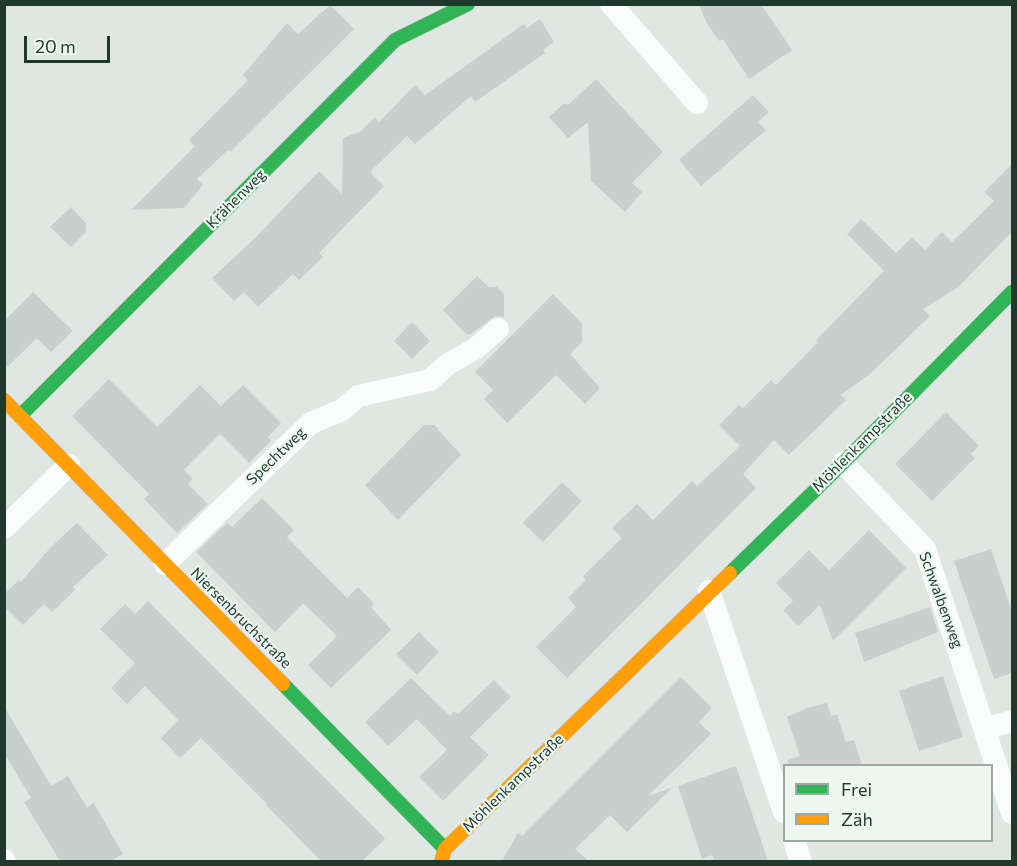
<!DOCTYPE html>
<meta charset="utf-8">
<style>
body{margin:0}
#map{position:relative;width:1017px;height:866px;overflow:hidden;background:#e0e7e3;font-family:Commissioner,sans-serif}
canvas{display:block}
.frame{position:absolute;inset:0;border:6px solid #1f392f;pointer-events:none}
.legend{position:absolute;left:783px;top:764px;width:210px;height:78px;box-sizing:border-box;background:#edf6f1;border:2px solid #9baaa3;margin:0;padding:8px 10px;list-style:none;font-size:18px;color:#1f392f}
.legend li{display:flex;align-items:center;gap:12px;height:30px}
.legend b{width:30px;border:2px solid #9baaa3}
.scale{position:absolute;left:24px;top:36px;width:86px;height:27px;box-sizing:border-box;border:3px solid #1f392f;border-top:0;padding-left:8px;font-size:18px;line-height:21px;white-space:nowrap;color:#1f392f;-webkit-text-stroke:4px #edf6f1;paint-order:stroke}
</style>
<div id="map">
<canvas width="1017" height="866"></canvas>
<div class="frame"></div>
<ul class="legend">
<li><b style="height:8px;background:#30b455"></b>Frei</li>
<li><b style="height:8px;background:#ff9f0a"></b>Zäh</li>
</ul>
<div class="scale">20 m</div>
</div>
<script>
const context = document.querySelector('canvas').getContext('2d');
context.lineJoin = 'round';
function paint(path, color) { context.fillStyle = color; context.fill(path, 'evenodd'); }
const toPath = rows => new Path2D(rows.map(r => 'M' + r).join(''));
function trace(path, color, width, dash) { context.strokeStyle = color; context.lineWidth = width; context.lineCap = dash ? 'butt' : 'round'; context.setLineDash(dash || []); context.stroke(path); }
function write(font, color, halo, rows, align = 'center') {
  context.font = font + ' Commissioner,sans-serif'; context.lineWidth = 4.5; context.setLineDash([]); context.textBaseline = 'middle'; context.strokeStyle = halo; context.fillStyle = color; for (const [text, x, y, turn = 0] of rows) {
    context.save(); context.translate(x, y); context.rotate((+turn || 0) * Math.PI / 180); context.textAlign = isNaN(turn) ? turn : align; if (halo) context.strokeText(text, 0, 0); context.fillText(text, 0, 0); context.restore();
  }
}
const building = toPath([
 [699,4,761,4,792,50,749,79,723,39,719,41,706,22],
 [330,5,354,29,230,152,228,150,197,179,203,185,184,208,131,210,195,146,189,140,248,80,243,75,287,23,298,34],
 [540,19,554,42,543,50,545,53,475,102,471,96,415,144,407,136,370,172,384,186,319,253,323,257,299,280,293,274,258,307,244,292,234,301,212,278,256,237,319,171,342,194,343,138,360,132,375,117,379,122,415,85,425,95,524,24,527,28],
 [596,79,663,152,632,183,642,192,625,212,591,181,588,122,568,138,549,117,563,104,569,104],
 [753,95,769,112,758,122,766,130,701,186,679,160],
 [1012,164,1012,232,957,288,923,309,930,316,870,374,841,395,846,400,789,455,774,440,743,474,756,488,567,678,536,647,576,607,568,598,586,580,583,576,622,538,612,528,637,504,653,520,692,481,697,486,740,446,719,425,739,405,743,408,771,380,776,385,817,343,816,340,884,271,847,234,861,219,896,253,912,237,925,250,942,232,952,242,994,201,984,192],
 [71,207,86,223,86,232,71,247,50,227],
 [477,276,489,287,497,287,504,294,504,317,495,316,471,334,466,334,443,310],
 [33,292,73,331,51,352,37,338,4,370,4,321],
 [553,294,582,323,582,342,570,354,600,388,585,404,556,375,507,423,484,399,493,390,475,372],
 [412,322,430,341,412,359,394,341],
 [109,379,157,427,200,385,221,406,243,385,281,423,268,437,271,441,249,463,220,434,184,470,193,479,188,484,208,504,177,533,144,499,149,494,72,416],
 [946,412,979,446,971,454,975,458,932,501,895,464],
 [424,425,434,425,461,455,398,520,365,485],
 [562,482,582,501,543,542,523,523],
 [262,498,294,530,287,537,330,581,347,598,358,587,374,604,371,607,391,630,331,688,308,665,337,636,303,603,275,632,196,552,227,523,232,527],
 [77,523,108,555,73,587,75,590,52,612,44,604,23,625,4,606,4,594,19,580,21,582,50,548],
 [869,530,906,568,833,641,820,605,798,626,783,610,793,601,776,583,809,550,829,570],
 [991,549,1012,611,1012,673,994,679,954,561],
 [148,601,382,835,385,839,362,861,321,861,266,805,267,804,201,738,180,758,161,738,178,720,145,686,127,704,111,688,135,663,100,629,125,604,135,614],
 [930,607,938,632,864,662,855,633],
 [419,632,439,652,417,675,396,654],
 [943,676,963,737,919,751,899,691],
 [681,677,712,708,699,722,711,734,648,796,673,787,627,832,610,815,575,849,588,861,502,861,518,833,522,836],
 [411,678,450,716,454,711,458,714,494,680,511,697,470,737,489,755,443,801,419,777,447,750,417,719,388,746,365,722],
 [827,703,831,716,837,714,846,742,854,740,862,765,789,765,788,760,800,756,787,717,807,708],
 [4,706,51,786,68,776,87,808,93,802,123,854,111,861,60,861,24,802,31,798,4,753],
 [736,766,768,861,714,861,712,855,702,859,678,786]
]);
const street = toPath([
 [611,4,697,103],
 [843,463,925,549,1012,813],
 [4,528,69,465],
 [165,564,311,423,342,410,358,396,430,380,448,364,475,349,498,329],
 [709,591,784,812],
 [985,729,1012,721],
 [794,840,801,862],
 [4,860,5,862]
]);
const fast = toPath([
 [20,416,395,40,468,4],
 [730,573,843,463,1012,292],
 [283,684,445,849]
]);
const slow = toPath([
 [4,400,283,684],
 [441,862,445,849,730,573]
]);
const streetNames = [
 ["Krähenweg",236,199,-45],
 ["Möhlenkampstraße",862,442,-45],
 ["Spechtweg",276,456,-44],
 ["Schwalbenweg",941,600,70],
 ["Niersenbruchstraße",241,618,45],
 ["Möhlenkampstraße",513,783,-44]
];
paint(building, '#c9cfcc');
trace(fast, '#bcc6c1', 15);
trace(slow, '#bcc6c1', 15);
trace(street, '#fafbfb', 22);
trace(fast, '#30b455', 14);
trace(slow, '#ff9f0a', 14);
write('15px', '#1f392f', '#edf6f1', streetNames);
</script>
